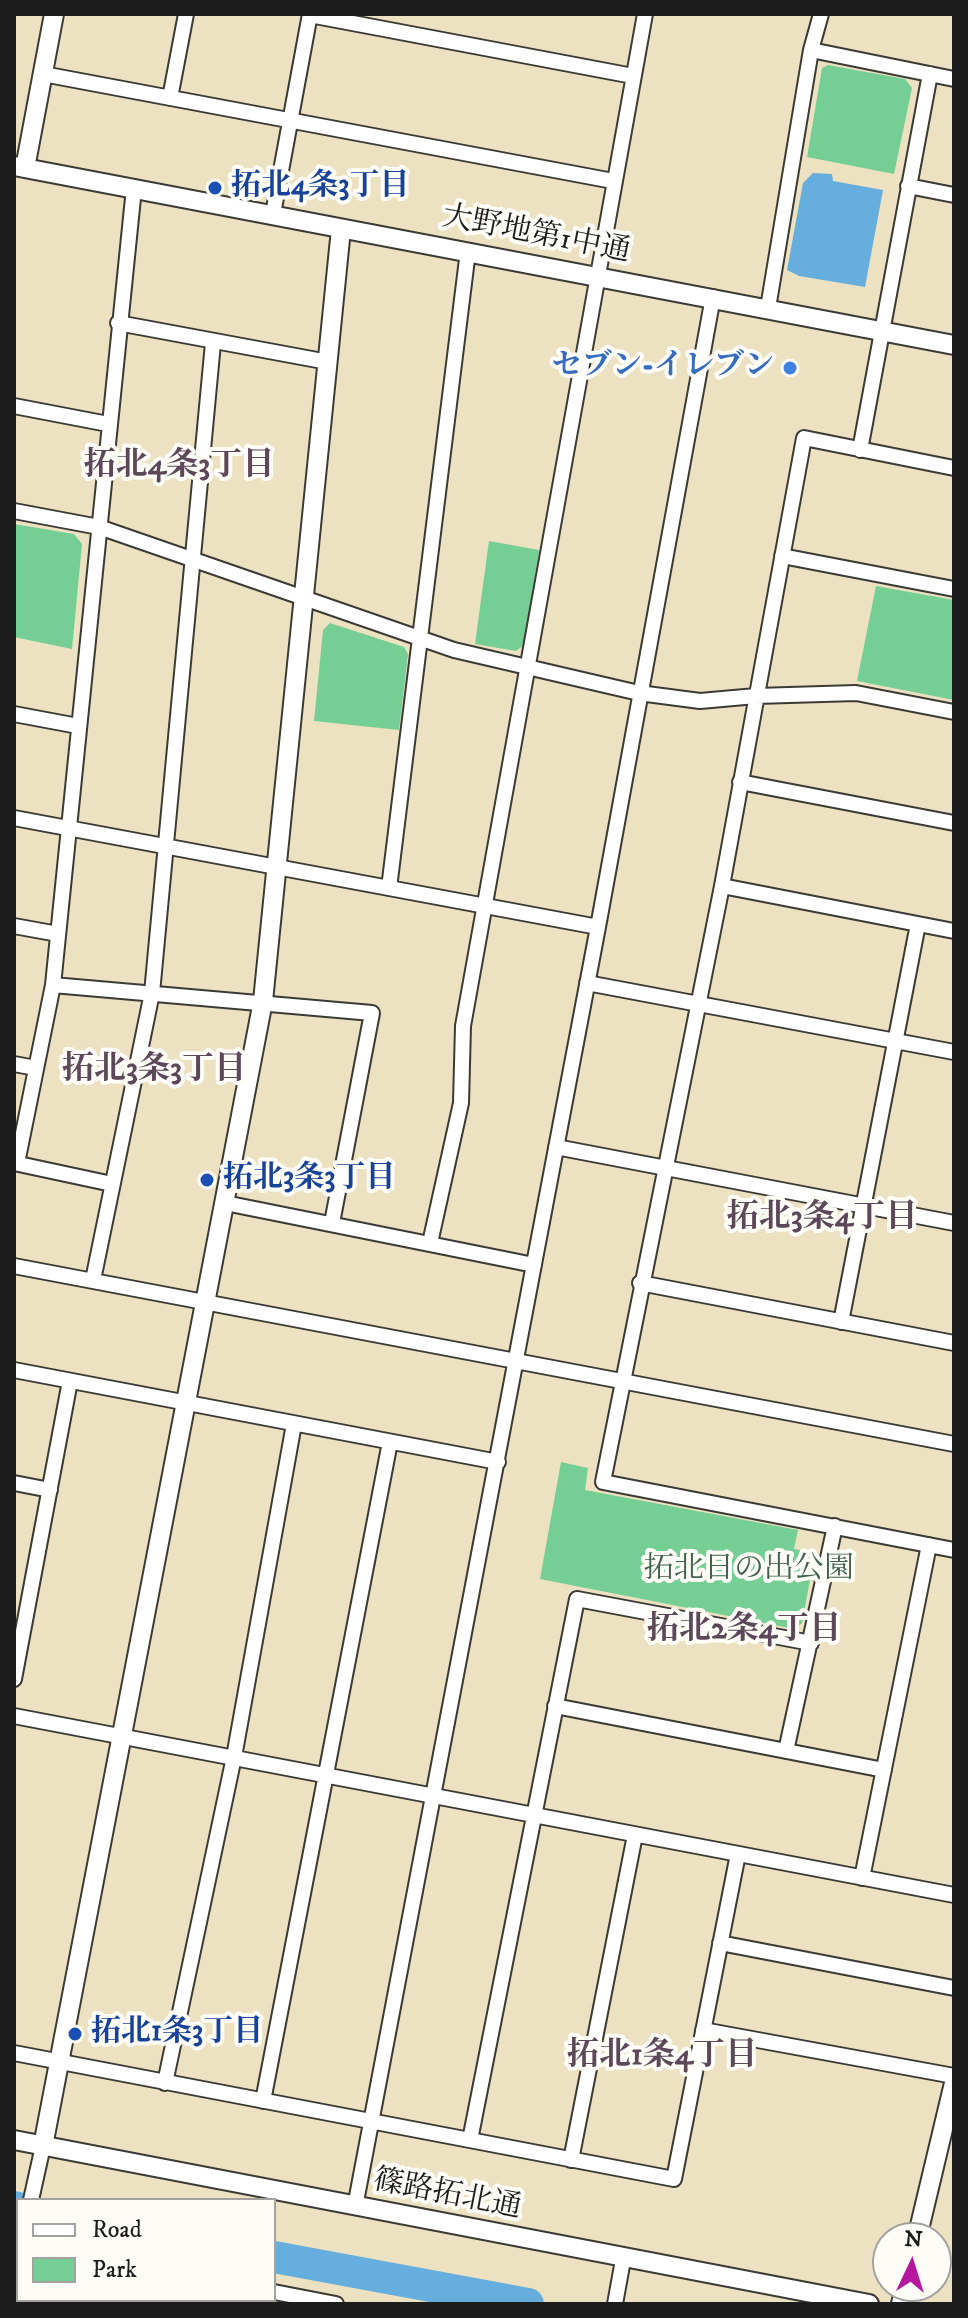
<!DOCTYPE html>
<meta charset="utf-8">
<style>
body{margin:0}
#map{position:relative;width:968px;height:2318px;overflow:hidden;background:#ece1c0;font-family:"IM FELL DW Pica",serif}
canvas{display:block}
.frame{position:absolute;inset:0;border:16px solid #1c1c1c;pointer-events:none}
.legend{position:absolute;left:16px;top:2198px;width:260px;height:104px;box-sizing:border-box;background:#fdfcf7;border:2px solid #a3a29f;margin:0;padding:10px 14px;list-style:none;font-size:24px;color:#1c1c1c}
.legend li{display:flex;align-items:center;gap:16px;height:40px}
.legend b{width:40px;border:2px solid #a3a29f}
.north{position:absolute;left:872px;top:2222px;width:80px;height:80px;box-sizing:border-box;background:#fdfcf7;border:2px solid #a3a29f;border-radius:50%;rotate:4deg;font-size:22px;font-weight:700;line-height:32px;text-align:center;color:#1c1c1c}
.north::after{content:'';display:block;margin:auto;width:28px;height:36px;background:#b5179e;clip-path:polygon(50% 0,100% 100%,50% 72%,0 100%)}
</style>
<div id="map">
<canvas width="968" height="2318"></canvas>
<div class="frame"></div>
<ul class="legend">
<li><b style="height:10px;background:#fff"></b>Road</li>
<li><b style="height:22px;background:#75ce94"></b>Park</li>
</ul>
<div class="north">N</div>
</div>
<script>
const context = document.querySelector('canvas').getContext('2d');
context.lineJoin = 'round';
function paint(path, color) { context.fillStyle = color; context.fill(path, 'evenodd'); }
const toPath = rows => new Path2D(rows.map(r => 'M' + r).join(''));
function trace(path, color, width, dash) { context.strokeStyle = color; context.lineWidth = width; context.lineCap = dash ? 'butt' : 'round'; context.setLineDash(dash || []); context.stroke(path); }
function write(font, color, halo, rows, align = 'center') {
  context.font = font + ' "IM FELL DW Pica","Noto Serif JP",serif'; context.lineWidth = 8; context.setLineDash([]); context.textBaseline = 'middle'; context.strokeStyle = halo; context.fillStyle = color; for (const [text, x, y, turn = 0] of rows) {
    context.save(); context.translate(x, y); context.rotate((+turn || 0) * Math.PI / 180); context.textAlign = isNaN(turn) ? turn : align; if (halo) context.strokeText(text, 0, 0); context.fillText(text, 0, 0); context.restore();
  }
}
const green = toPath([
 [828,65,905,79,912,88,894,174,807,157,822,68],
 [14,524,74,534,82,544,72,649,14,637],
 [489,541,539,550,524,645,516,651,475,644],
 [876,586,954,600,954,700,857,681],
 [330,623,404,647,408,654,399,730,314,721,323,630],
 [561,1462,588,1468,585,1490,798,1530,794,1549,815,1553,802,1623,795,1629,540,1579]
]);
const water = toPath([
 [813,173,832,174,833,181,883,190,865,287,799,276,787,270,803,183]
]);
const river = toPath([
 [14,2207,18,2208],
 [274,2257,528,2304]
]);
const minor = toPath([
 [310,15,633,76],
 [811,50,954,79],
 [43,74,613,181],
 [170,98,186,14],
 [908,186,954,195],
 [273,214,310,14],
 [768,308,811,50,821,14],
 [118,323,328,362],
 [14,406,108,424],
 [860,450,930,74],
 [954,468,804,438,722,886,603,1482,954,1550],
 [14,511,99,527,454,650,639,693,700,701,756,696,856,693,954,712],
 [782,556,954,589],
 [14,714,78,726],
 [740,782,954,823],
 [14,818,598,927],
 [722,886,954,931],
 [389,888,468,251],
 [14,926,58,934],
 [587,983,954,1052],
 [53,985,372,1013,332,1223],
 [14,1064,36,1068],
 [556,1147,954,1223],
 [14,1163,112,1184],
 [17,1163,53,985,134,188],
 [225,1203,534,1265],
 [430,1243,461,1103,463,1026,645,14],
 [14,1266,954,1444],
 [93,1280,152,993,213,343],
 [640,1283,954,1343],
 [841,1322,918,924],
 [14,1370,498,1462],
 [14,1483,50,1490],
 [14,1679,70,1381],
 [555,1706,884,1770],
 [14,1716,954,1895],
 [786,1751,835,1526],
 [862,1878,929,1545],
 [720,1943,954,1988],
 [703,2030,954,2076],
 [14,2053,674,2179,738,1854],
 [165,2083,234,1757,294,1424],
 [263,2101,390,1442],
 [470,2140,577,1599,811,1643],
 [571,2160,635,1835],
 [31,2200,43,2146],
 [355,2207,598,927,713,297],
 [14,2241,18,2241],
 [274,2292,336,2304],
 [615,2304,623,2260]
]);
const tertiary = toPath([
 [14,166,954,345],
 [25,168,54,14],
 [14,2140,869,2304],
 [43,2146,263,1001,341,229],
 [917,2238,954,2083],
 [901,2304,905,2286]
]);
const markers = [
 [215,188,8,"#1a4fb4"],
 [790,368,8,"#3f7fe0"],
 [207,1180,8,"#1a4fb4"],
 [75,2034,8,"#1a4fb4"]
];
const transitNames = [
 ["拓北4条3丁目",231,188],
 ["拓北3条3丁目",223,1180],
 ["拓北1条3丁目",91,2034]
];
const streetNames = [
 ["大野地第1中通",536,236,11],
 ["篠路拓北通",447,2196,11]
];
const shopNames = [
 ["セブン-イレブン",774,368]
];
const parkNames = [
 ["拓北日の出公園",749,1571]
];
const neighbourhoodNames = [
 ["拓北4条3丁目",179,467],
 ["拓北3条3丁目",154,1071],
 ["拓北3条4丁目",822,1219],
 ["拓北2条4丁目",744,1631],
 ["拓北1条4丁目",662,2057]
];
paint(green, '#75ce94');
paint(water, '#66aedd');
trace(river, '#66aedd', 32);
trace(minor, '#3b3a35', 18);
trace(tertiary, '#3b3a35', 22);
trace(minor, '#fff', 14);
trace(tertiary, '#fff', 18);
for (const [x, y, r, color] of markers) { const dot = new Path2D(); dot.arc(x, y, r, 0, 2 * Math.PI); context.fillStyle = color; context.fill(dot); trace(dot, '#fdfcf7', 3); }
write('bold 30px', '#164399', '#fdfcf7', transitNames, 'left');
write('30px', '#1c1c1c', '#fdfcf7', streetNames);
write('bold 30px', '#366cbe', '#fdfcf7', shopNames, 'right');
write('30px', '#40634c', '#fdfcf7', parkNames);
write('bold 32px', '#5c4858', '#fdfcf7', neighbourhoodNames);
</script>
